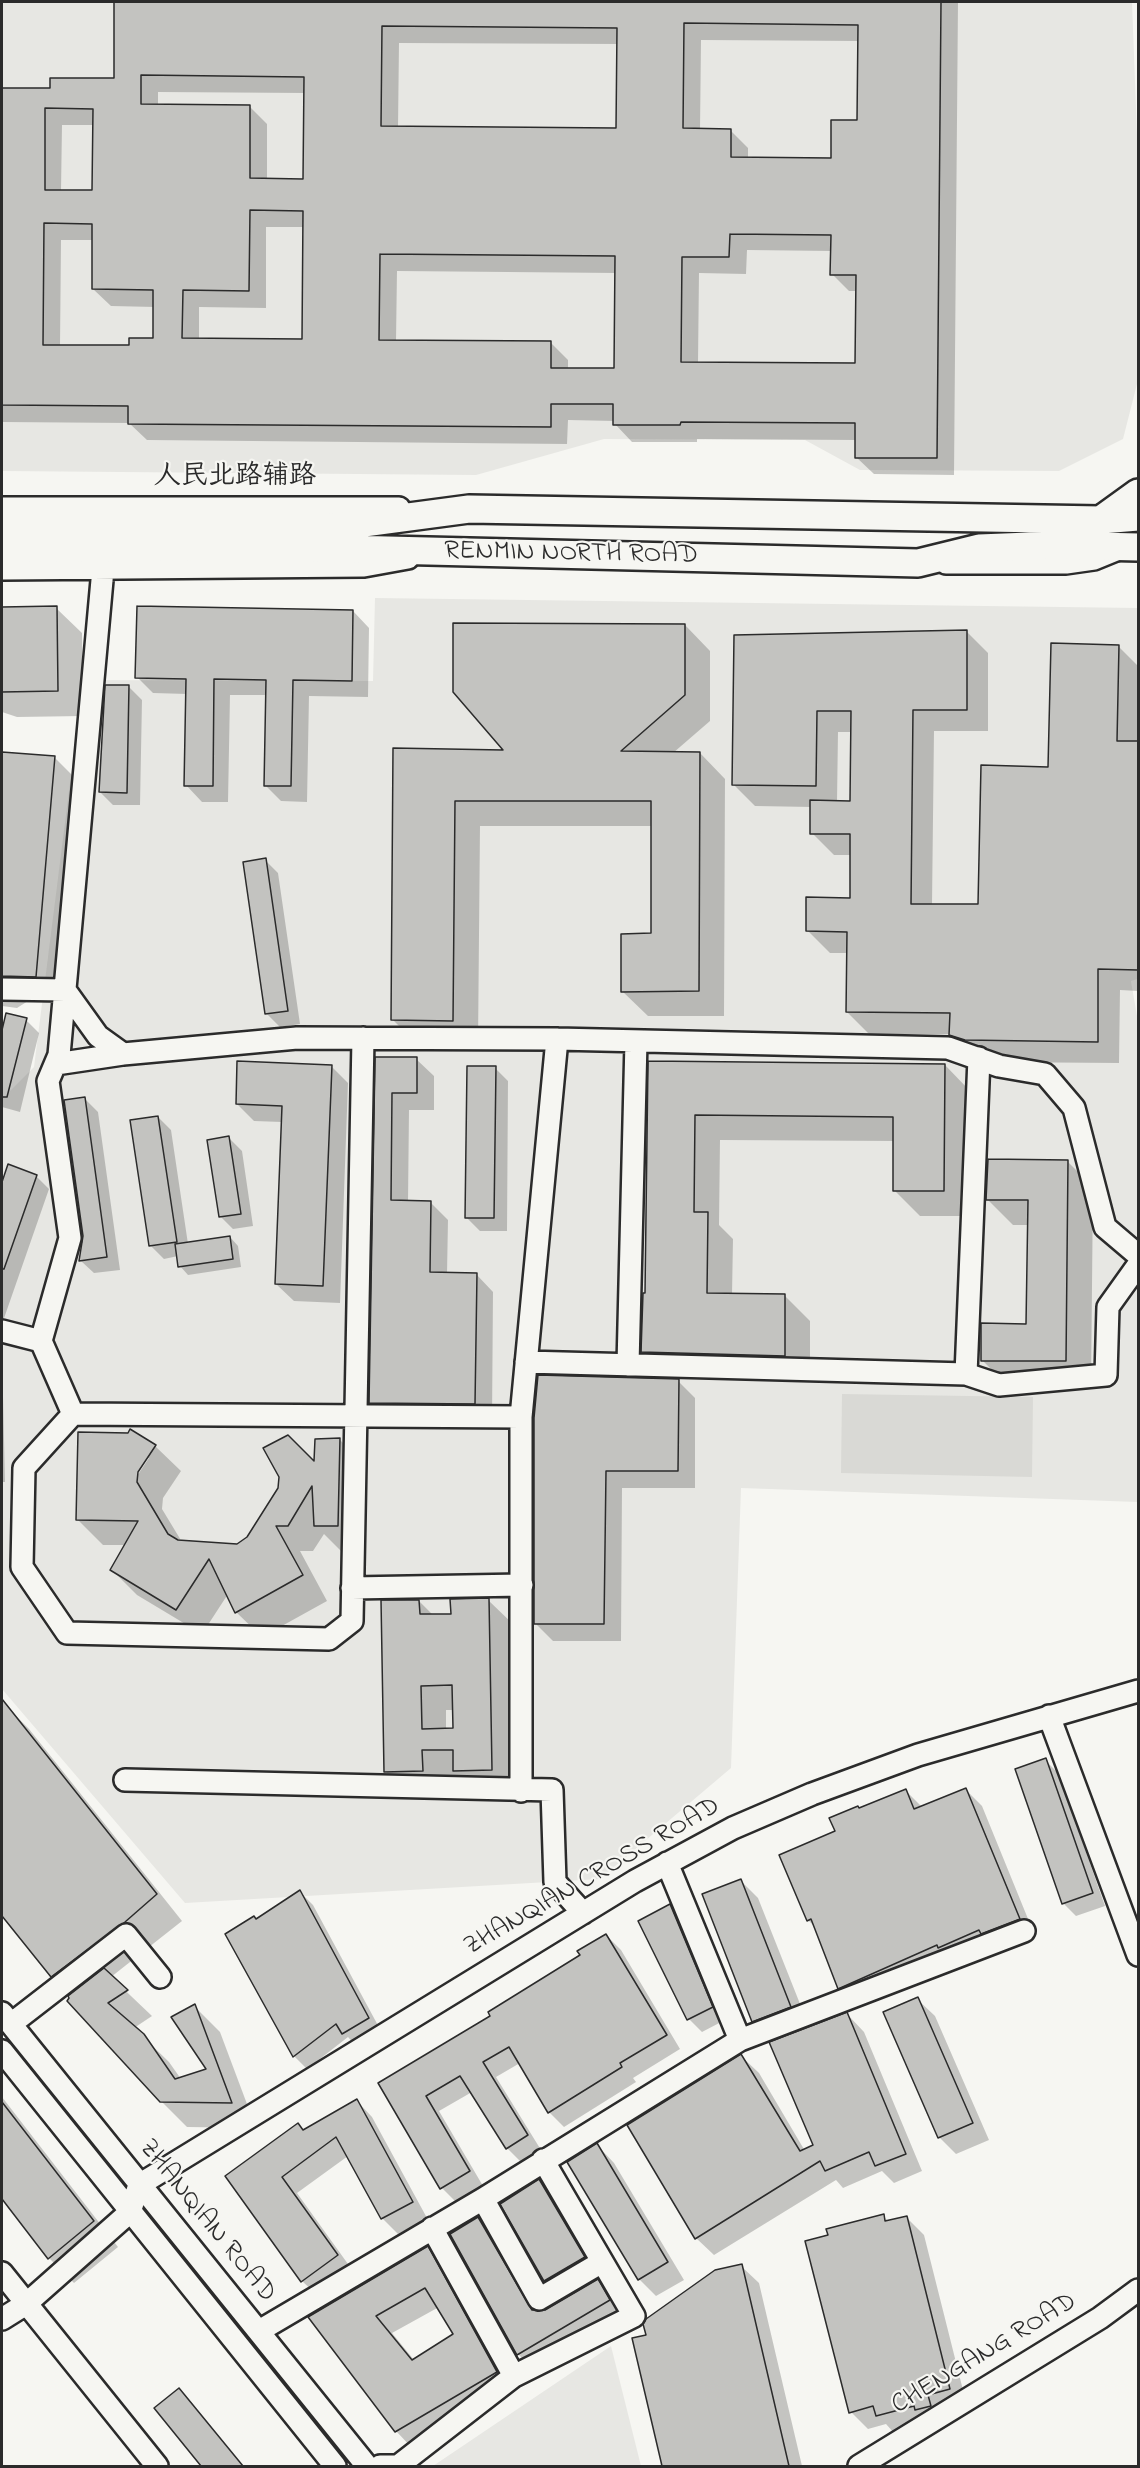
<!DOCTYPE html>
<meta charset="utf-8">
<style>
body{margin:0}
#map{position:relative;width:1140px;height:2468px;overflow:hidden;background:#f6f6f2;font-family:"Indie Flower",sans-serif}
canvas{display:block}
.frame{position:absolute;inset:0;border:3px solid #2b2b2b;pointer-events:none}
</style>
<div id="map">
<canvas width="1140" height="2468"></canvas>
<div class="frame"></div>
</div>
<script>
const context = document.querySelector('canvas').getContext('2d');
context.lineJoin = 'round';
function paint(path, color) { context.fillStyle = color; context.fill(path, 'evenodd'); }
const toPath = rows => new Path2D(rows.map(r => 'M' + r).join(''));
function trace(path, color, width, dash) { context.strokeStyle = color; context.lineWidth = width; context.lineCap = dash ? 'butt' : 'round'; context.setLineDash(dash || []); context.stroke(path); }
function write(font, color, halo, rows, align = 'center') {
  context.font = font + ' "Indie Flower","LXGW WenKai TC",sans-serif'; context.lineWidth = 4.5; context.setLineDash([]); context.textBaseline = 'middle'; context.strokeStyle = halo; context.fillStyle = color; for (const [text, x, y, turn = 0] of rows) {
    context.save(); context.translate(x, y); context.rotate((+turn || 0) * Math.PI / 180); context.textAlign = isNaN(turn) ? turn : align; if (halo) context.strokeText(text, 0, 0); context.fillText(text, 0, 0); context.restore();
  }
}
const built = toPath([
 [2,2,1132,2,1138,162,1138,380,1123,439,1059,471,860,470,805,440,604,439,476,475,2,471],
 [375,598,1138,608,1138,979,1131,981,1138,1022,1138,1502,741,1488,731,1768,600,1879,185,1903,2,1689,2,1099,34,1067,83,680,373,681],
 [611,2346,641,2466,433,2466]
]);
const green = toPath([
 [842,1394,1033,1397,1032,1477,841,1473]
]);
const shadow = toPath([
 [116,2,958,2,954,475,874,474,856,457,856,440,697,439,697,442,632,442,615,424,615,421,568,420,567,444,147,440,129,423,2,422,2,89,52,90,115,80],
 [701,40,860,41,859,122,832,159,748,159,748,148,730,130,700,130],
 [399,43,618,44,617,129,398,128],
 [158,92,305,93,304,180,267,180,267,124,250,107,158,106],
 [62,125,94,125,94,192,61,191],
 [266,227,304,227,303,340,199,340,199,307,266,308],
 [61,240,94,240,93,289,111,306,155,307,154,339,130,347,60,346],
 [747,250,832,251,832,274,849,291,858,291,857,364,698,363,699,273,746,274],
 [397,271,616,273,615,370,568,370,568,360,551,343,396,341],
 [2,608,56,608,82,633,83,716,17,717,2,712],
 [353,611,369,628,368,697,309,696,307,802,281,801,265,785,267,695,230,695,228,802,202,802,186,785,187,694,153,693,137,677],
 [685,625,710,651,710,721,673,753,700,753,725,779,724,1016,648,1016,622,991,652,934,652,826,480,826,478,1045,418,1045,392,1019,394,750,507,751],
 [966,631,988,653,988,731,934,731,932,905,979,906,1050,768,1118,646,1138,666,1138,991,1120,990,1119,1063,988,1062,973,1057,951,1034,869,1034,847,1012,848,953,830,953,808,931,851,899,852,855,834,855,812,833,812,807,755,806,733,784,736,637],
 [838,732,852,732,851,802,837,802],
 [129,687,142,700,140,805,113,805,100,792],
 [2,753,55,758,80,783,62,1002,28,1001,17,1008,2,1006],
 [265,860,278,873,300,1024,280,1027,267,1014],
 [7,1015,26,1020,39,1033,20,1112,2,1107,2,1036],
 [377,1058,416,1059,434,1076,434,1110,409,1110,408,1202,430,1202,448,1220,447,1274,476,1274,493,1292,492,1421,388,1420,370,1403],
 [650,1063,945,1065,970,1091,969,1216,920,1216,894,1190,895,1141,720,1140,719,1225,733,1239,732,1295,785,1296,810,1321,810,1381,675,1378,695,1398,695,1488,622,1488,621,1641,553,1641,535,1623,535,1418,671,1380,643,1352,647,1295],
 [331,1066,348,1083,340,1303,294,1301,276,1284,282,1122,254,1121,237,1104],
 [495,1068,508,1081,507,1231,480,1231,467,1218],
 [85,1099,98,1112,120,1270,94,1273,81,1261,84,1236],
 [158,1117,171,1130,188,1244,230,1237,238,1246,241,1267,188,1275,180,1266,178,1256,164,1259,151,1246],
 [229,1138,242,1151,253,1226,233,1229,220,1216],
 [1068,1162,1093,1187,1091,1386,1008,1386,982,1360,1028,1325,1029,1225,1013,1225,987,1199],
 [9,1166,36,1176,49,1189,2,1324,2,1187],
 [2,1353,5,1482,2,1482],
 [339,1439,365,1465,363,1551,341,1551,324,1534,313,1551,300,1551,327,1601,262,1637,236,1612,228,1594,202,1634,137,1595,112,1570,126,1545,103,1545,77,1519,155,1446,181,1471,163,1498,162,1509,182,1542,237,1545,248,1538],
 [146,1458,149,1458,135,1479,132,1478],
 [488,1600,514,1625,517,1795,480,1796,460,1775,447,1775,448,1796,411,1796,385,1771,419,1601,433,1615,452,1615],
 [446,1710,454,1710,454,1730,446,1730],
 [3,1703,29,1729,182,1921,111,1977,152,2016,134,2028,169,2062,181,2079,208,2070,194,2006,220,2032,256,2128,187,2127,161,2101,2,1914],
 [1045,1760,1058,1773,1105,1906,1076,1916,1063,1903],
 [965,1789,982,1806,1035,1936,855,2004,839,1988,816,1928,808,1920,837,1832,860,1810,905,1790,922,1807],
 [740,1880,758,1898,808,2024,771,2038,753,2021],
 [300,1892,313,1905,381,2031,356,2046,348,2037,307,2069,294,2056,256,1920],
 [670,1906,683,1919,725,2020,702,2032,689,2019],
 [606,1935,621,1950,680,2049,633,2078,636,2082,564,2127,550,2113,520,2063,496,2077,541,2150,521,2162,507,2148,472,2092,439,2111,483,2186,456,2202,442,2188,380,2084,492,2017,582,1956],
 [917,1999,935,2016,989,2140,956,2154,939,2137],
 [847,2014,864,2032,922,2171,894,2183,882,2171,843,2188,836,2180,714,2255,696,2238,741,2056,759,2073,805,2151,815,2145],
 [2,2097,118,2247,74,2283,49,2258,2,2197],
 [357,2101,372,2117,427,2218,398,2234,382,2218,348,2156,297,2193,353,2271,318,2296,302,2281,227,2176],
 [597,2145,614,2163,684,2280,656,2296,639,2279],
 [539,2181,552,2194,597,2271,558,2293,545,2280,502,2204],
 [883,2216,889,2222,907,2218,924,2235,967,2406,894,2433,886,2424,868,2429,851,2412,830,2237],
 [478,2219,495,2236,540,2312,546,2311,598,2281,615,2299,626,2317,535,2371,518,2354],
 [427,2248,445,2266,514,2390,413,2449,396,2431,310,2317],
 [439,2307,455,2335,414,2360,392,2333],
 [741,2266,759,2283,802,2466,663,2466,633,2340,647,2336],
 [179,2390,192,2403,243,2466,203,2466,156,2408]
]);
const building = toPath([
 [114,2,941,2,937,458,855,458,855,423,681,422,680,425,613,425,613,404,551,404,551,427,128,424,128,406,2,405,2,88,50,88,50,78,114,78,114,2],
 [684,23,858,25,857,120,831,120,831,158,731,157,731,129,683,128,684,23],
 [382,26,617,28,616,128,381,126,382,26],
 [141,75,304,77,303,179,250,178,250,105,141,104,141,75],
 [45,108,93,109,92,190,45,190,45,108],
 [250,210,303,211,302,339,182,338,183,290,249,291,250,210],
 [44,223,92,224,92,289,153,290,153,338,129,338,129,345,43,345,44,223],
 [730,234,831,235,830,275,856,275,855,363,681,362,682,257,729,257,730,234],
 [380,254,615,256,614,368,551,368,551,341,379,340,380,254],
 [57,606,58,691,2,692,2,607,57,606],
 [137,606,353,610,352,681,293,680,291,786,264,786,266,680,214,679,213,786,184,786,186,679,135,678,137,606],
 [453,623,685,624,685,695,621,751,700,752,699,991,621,992,621,934,651,933,651,801,455,801,453,1021,391,1020,393,748,503,750,453,692,453,623],
 [967,630,967,710,913,710,911,904,978,904,981,765,1048,767,1051,643,1119,645,1117,741,1138,741,1138,970,1098,969,1098,1042,965,1040,949,1035,950,1013,846,1012,847,932,806,931,806,897,850,898,850,834,810,834,810,800,850,801,851,711,817,711,816,786,732,785,734,635,967,630],
 [105,685,129,685,127,793,99,792,105,685],
 [2,752,55,756,36,977,2,976,2,752],
 [266,858,288,1011,265,1014,243,862,266,858],
 [6,1013,27,1018,7,1097,2,1097,2,1030,6,1013],
 [375,1057,417,1057,417,1093,392,1093,391,1200,431,1201,430,1272,477,1273,475,1404,369,1403,375,1057],
 [237,1061,332,1065,323,1286,275,1284,282,1106,236,1104,237,1061],
 [648,1061,945,1064,944,1191,893,1191,893,1117,695,1115,694,1212,708,1212,707,1293,785,1294,785,1356,641,1352,643,1293,645,1293,648,1061],
 [467,1066,496,1066,494,1218,465,1218,467,1066],
 [85,1097,107,1257,79,1261,83,1236,64,1100,85,1097],
 [158,1116,177,1242,149,1246,130,1120,158,1116],
 [229,1136,241,1214,219,1217,207,1140,229,1136],
 [988,1159,1068,1160,1066,1361,981,1361,981,1323,1026,1324,1028,1200,986,1200,988,1159],
 [8,1164,37,1175,4,1269,2,1269,2,1182,8,1164],
 [230,1236,233,1259,178,1267,175,1244,230,1236],
 [538,1375,679,1379,678,1471,606,1471,604,1624,534,1624,534,1418,538,1375],
 [130,1429,156,1445,138,1472,137,1482,168,1534,178,1540,237,1544,247,1537,278,1488,279,1477,263,1448,288,1435,314,1461,315,1439,340,1438,338,1526,314,1526,312,1486,288,1526,276,1526,303,1575,235,1613,209,1559,176,1610,110,1570,138,1521,76,1520,78,1432,128,1433,130,1429],
 [489,1598,492,1770,453,1771,453,1750,422,1750,423,1771,384,1772,381,1600,419,1600,420,1614,451,1614,450,1599,489,1598],
 [452,1685,453,1728,422,1729,421,1686,452,1685],
 [2,1699,157,1894,125,1922,51,1977,2,1916,2,1699],
 [1046,1758,1093,1893,1062,1904,1015,1769,1046,1758],
 [966,1788,1020,1919,981,1934,979,1930,938,1948,937,1945,838,1989,811,1919,807,1921,779,1855,835,1831,829,1818,858,1806,859,1808,906,1789,914,1809,966,1788],
 [741,1879,791,2007,752,2022,702,1894,741,1879],
 [300,1890,369,2018,342,2034,336,2024,293,2057,225,1934,254,1916,256,1919,300,1890],
 [670,1904,713,2007,687,2020,638,1921,670,1904],
 [606,1934,667,2035,620,2063,622,2067,548,2113,509,2047,483,2062,528,2135,506,2149,460,2076,426,2096,470,2171,440,2189,378,2083,490,2016,488,2012,580,1955,577,1951,606,1934],
 [104,1968,128,1990,108,2003,144,2034,175,2079,206,2069,171,2017,195,2004,232,2103,160,2102,67,2001,69,1998,68,1996,104,1968],
 [918,1997,973,2123,938,2138,883,2012,918,1997],
 [847,2012,906,2154,875,2166,869,2152,825,2171,820,2161,695,2239,627,2125,741,2054,800,2151,813,2145,769,2042,847,2012],
 [357,2099,413,2202,381,2219,336,2137,282,2177,338,2255,301,2282,225,2176,298,2123,303,2130,357,2099],
 [2,2102,94,2221,48,2259,2,2199,2,2102],
 [597,2143,668,2262,638,2280,567,2162,597,2143],
 [539,2179,585,2257,544,2281,500,2204,539,2179],
 [884,2214,885,2221,907,2216,950,2389,928,2395,931,2406,915,2410,914,2406,876,2416,873,2406,849,2413,805,2241,828,2235,826,2229,884,2214],
 [478,2217,532,2310,545,2310,598,2279,610,2300,517,2355,450,2234,478,2217],
 [428,2246,497,2372,395,2432,308,2317,428,2246],
 [425,2288,453,2334,412,2360,376,2316,425,2288],
 [742,2264,789,2466,662,2466,632,2338,646,2335,643,2324,646,2319,715,2270,742,2264],
 [179,2388,243,2466,201,2466,154,2408,179,2388]
]);
const minor = toPath([
 [2,508,399,508],
 [946,563,1066,563,1094,559,1116,550],
 [2,569,364,566,408,558],
 [103,569,59,1055,48,1081,70,1238,41,1341,73,1414,521,1417],
 [2,989,65,990,98,1036,123,1054],
 [56,1064,123,1054,297,1038,557,1039,948,1048,999,1066,1045,1074,1074,1108,1105,1227,1138,1255],
 [2,1331,41,1341],
 [526,1362,966,1374,999,1385,1106,1375,1108,1307,1138,1265],
 [628,1365,636,1041],
 [966,1374,979,1058],
 [73,1414,24,1468,22,1567,67,1633,329,1639,352,1621,363,1038],
 [352,1588,522,1585],
 [1049,1716,1138,1955],
 [125,1780,552,1790,555,1882,583,1913],
 [521,1791,521,1417,557,1039],
 [667,1863,740,2040],
 [2,2013,367,2466],
 [11,2024,126,1935,160,1977],
 [2,2051,335,2466],
 [483,2199,539,2299,602,2262],
 [432,2228,514,2376],
 [2,2273,157,2466],
 [2,2319,26,2304,130,2212,139,2185,635,1881,733,1828,812,1794,918,1755,1138,1691],
 [259,2331,483,2199,740,2040,1024,1931],
 [380,2466,398,2466,514,2376,634,2316,543,2160],
 [859,2466,1100,2318,1138,2290]
]);
const major = toPath([
 [1102,519,1138,493],
 [2,528,326,528,469,509,1101,520,1138,517],
 [2,548,265,547,918,563,979,548,1055,545,1138,547]
]);
const streetNames = [
 ["人民北路辅路",235,479],
 ["RENMIN NORTH ROAD",571,555,1],
 ["ZHANQIAN CROSS ROAD",593,1878,-30],
 ["ZHANQIAN ROAD",206,2222,51],
 ["CHENGANG ROAD",985,2355,-31]
];
paint(built, '#e7e7e3');
paint(green, '#d9d9d5');
paint(shadow, '#0003');
paint(building, '#c3c3c0');
trace(building, '#2b2b2b', 1.5);
trace(minor, '#2b2b2b', 26);
trace(major, '#2b2b2b', 32);
trace(minor, '#f6f6f2', 21);
trace(major, '#f6f6f2', 27);
write('27px', '#2b2b2b', '#f6f6f2', streetNames);
</script>
